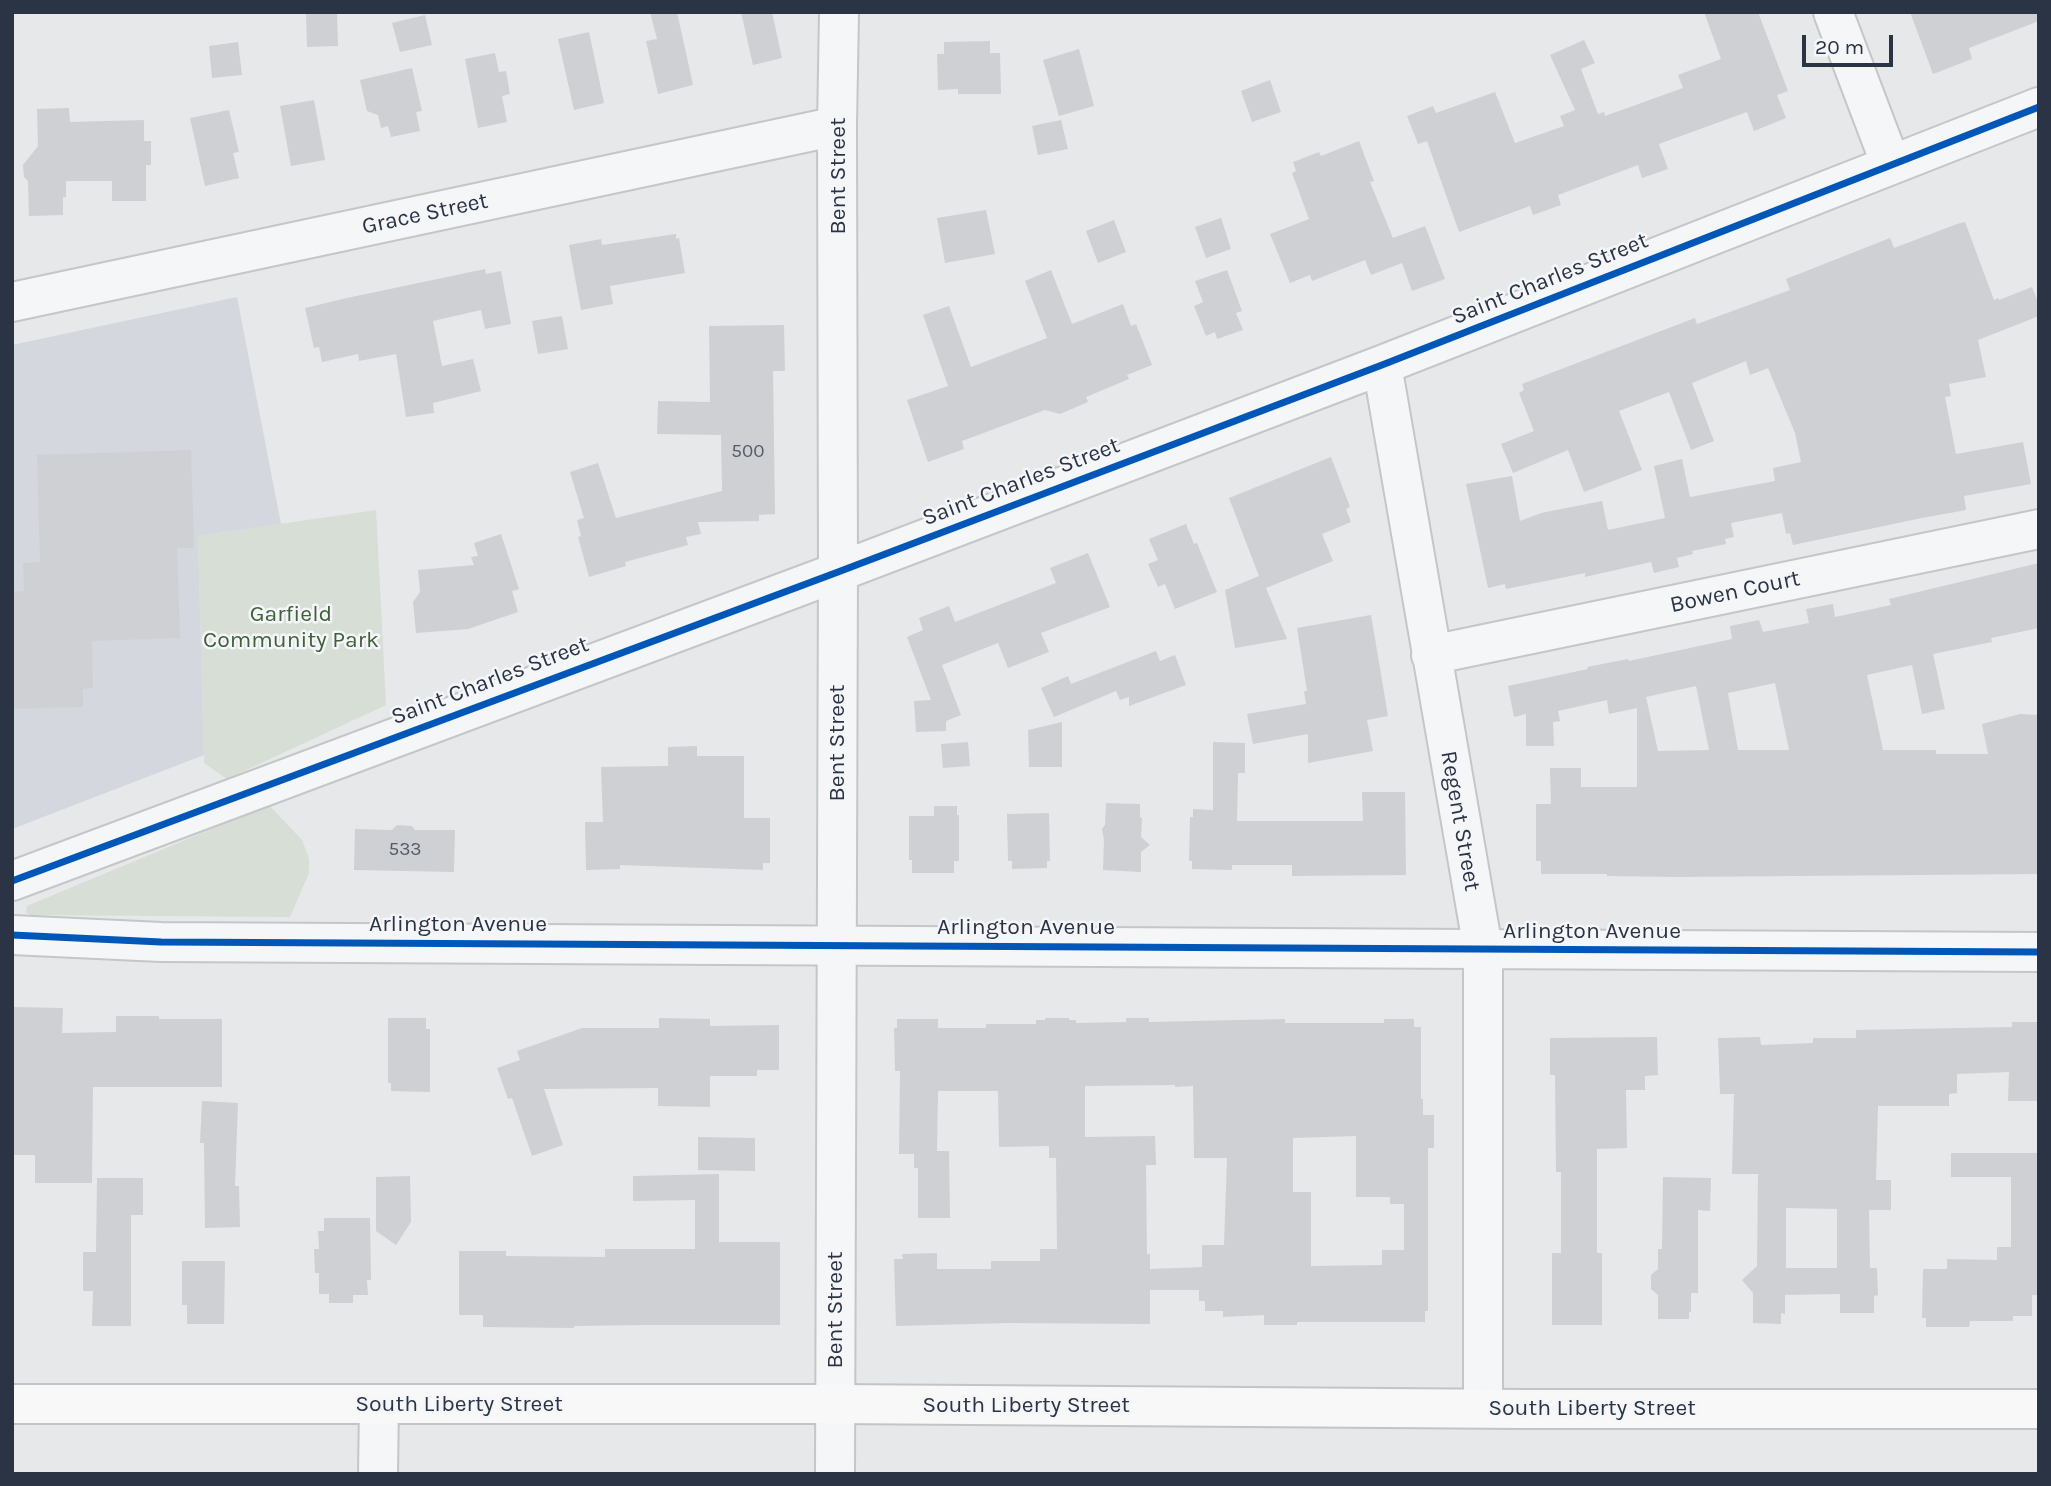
<!DOCTYPE html>
<style>
body{margin:0}
#map{position:relative;width:2051px;height:1486px;overflow:hidden;background:#e6e8ea;font-family:Karla,sans-serif}
canvas{display:block}
.frame{position:absolute;inset:0;border:14px solid #2b3445;pointer-events:none}
.scale{position:absolute;left:1802px;top:35px;width:91px;height:32px;box-sizing:border-box;border:4px solid #2b3445;border-top:0;padding-left:9px;font-size:21px;line-height:24px;white-space:nowrap;color:#2b3445;-webkit-text-stroke:5px #f4f6f9;paint-order:stroke}
</style>
<div id="map">
<canvas width="2051" height="1486"></canvas>
<div class="frame"></div>
<div class="scale">20 m</div>
</div>
<script>
const context = document.querySelector('canvas').getContext('2d');
context.lineJoin = 'round';
function paint(path, color) { context.fillStyle = color; context.fill(path, 'evenodd'); }
const toPath = rows => new Path2D(rows.map(r => 'M' + r).join(''));
function trace(path, color, width, dash) { context.strokeStyle = color; context.lineWidth = width; context.lineCap = dash ? 'butt' : 'round'; context.setLineDash(dash || []); context.stroke(path); }
function write(font, color, halo, rows, align = 'center') {
  context.font = font + ' Karla,sans-serif'; context.lineWidth = 5; context.setLineDash([]); context.textBaseline = 'middle'; context.strokeStyle = halo; context.fillStyle = color; for (const [text, x, y, turn = 0] of rows) {
    context.save(); context.translate(x, y); context.rotate((+turn || 0) * Math.PI / 180); context.textAlign = isNaN(turn) ? turn : align; if (halo) context.strokeText(text, 0, 0); context.fillText(text, 0, 0); context.restore();
  }
}
const built = toPath([
 [237,297,281,524,198,536,204,755,12,829,12,345]
]);
const green = toPath([
 [376,510,386,705,227,779,204,763,198,536],
 [269,805,302,840,309,859,309,873,290,917,30,915,26,912,27,906]
]);
const building = toPath([
 [337,12,338,46,307,47,306,13],
 [650,12,677,12,693,85,658,94,646,41,657,39],
 [741,12,772,12,782,58,753,65],
 [1704,12,1758,12,1788,91,1777,95,1786,118,1754,131,1747,112,1659,144,1668,169,1642,178,1638,165,1558,195,1561,205,1533,215,1530,206,1459,232,1427,141,1418,144,1407,116,1433,106,1436,113,1495,92,1515,143,1564,126,1560,116,1575,110,1550,55,1584,40,1595,63,1581,69,1598,114,1604,112,1605,116,1683,88,1678,75,1721,59],
 [1910,12,2039,12,2039,21,1969,48,1972,59,1933,74],
 [425,15,432,45,400,52,392,23],
 [589,32,604,103,574,110,558,39],
 [990,41,990,53,1000,53,1001,94,958,94,958,89,938,90,937,54,944,54,944,42],
 [238,42,242,75,212,78,209,46],
 [1079,49,1094,106,1059,116,1043,60],
 [495,53,499,72,506,71,510,94,502,96,507,122,478,128,465,59],
 [412,68,422,111,416,112,420,131,391,137,388,126,381,128,378,115,367,111,360,80],
 [1270,80,1281,112,1252,122,1241,91],
 [314,100,325,160,291,166,280,106],
 [69,108,70,122,144,120,144,141,151,141,151,165,146,165,146,201,112,201,112,181,66,181,66,197,63,197,63,215,29,216,28,181,24,177,23,165,38,146,37,109],
 [229,110,239,152,233,153,239,178,205,186,190,118],
 [1061,120,1068,149,1038,155,1032,126],
 [1359,141,1374,181,1370,182,1393,238,1425,226,1445,279,1412,291,1402,263,1371,275,1365,260,1312,281,1310,275,1290,283,1270,234,1309,219,1292,173,1296,171,1293,162,1319,152,1321,156],
 [986,210,995,254,945,263,937,218],
 [1221,218,1231,249,1206,258,1195,227],
 [1114,220,1126,252,1098,263,1086,231],
 [1965,222,1994,300,1999,298,1999,300,2032,287,2039,304,2039,316,1978,340,1986,377,1949,384,1951,396,1945,397,1956,454,2023,442,2031,484,1964,496,1966,510,1922,518,1793,545,1790,533,1786,534,1782,513,1731,523,1734,537,1725,539,1726,544,1692,551,1693,554,1677,558,1679,567,1654,573,1651,562,1585,577,1585,573,1506,589,1505,584,1488,588,1466,484,1512,476,1520,521,1541,513,1602,501,1608,530,1665,518,1654,466,1682,459,1690,497,1775,481,1773,468,1801,462,1795,433,1768,368,1750,375,1746,361,1692,383,1714,441,1691,450,1669,392,1619,411,1642,470,1584,492,1568,450,1513,473,1501,444,1534,431,1519,393,1524,390,1522,384,1695,318,1697,324,1790,290,1786,279,1890,238,1894,248,1957,224],
 [676,234,676,239,679,238,685,273,610,286,613,304,581,310,569,245,601,239,602,245],
 [485,269,486,274,501,271,511,324,485,329,481,310,433,321,442,366,473,359,481,391,433,403,434,413,406,417,396,354,359,361,358,354,322,362,319,347,314,348,305,308,347,298],
 [1051,270,1072,324,1123,304,1131,326,1136,324,1152,365,1127,375,1129,379,1086,397,1088,402,1060,414,1045,410,962,441,964,449,928,462,907,400,948,386,923,315,949,306,971,367,1047,338,1025,281],
 [1227,270,1242,311,1236,313,1243,330,1217,339,1215,332,1206,336,1194,306,1203,302,1195,281],
 [562,316,568,349,538,354,532,321],
 [784,325,785,371,773,371,775,514,759,515,759,521,698,522,701,534,686,537,688,545,625,562,626,566,589,577,578,537,581,536,577,520,584,518,570,472,598,463,616,518,722,491,721,435,657,434,658,401,710,402,709,326],
 [191,450,194,548,177,548,180,638,92,641,93,688,83,689,83,707,12,709,12,592,24,591,23,563,40,562,37,455],
 [1331,457,1350,507,1346,509,1351,522,1322,534,1333,561,1266,588,1287,639,1235,648,1225,590,1259,576,1229,498],
 [1186,524,1194,544,1197,543,1217,592,1175,609,1165,584,1158,587,1148,564,1158,560,1149,539],
 [501,534,519,589,512,591,518,612,468,629,416,633,413,602,420,592,418,570,474,565,471,557,478,556,474,543],
 [1088,553,1110,607,1041,633,1049,652,1008,668,998,643,942,665,961,715,946,721,946,731,916,732,914,701,931,700,907,637,923,630,919,618,949,606,955,622,1056,583,1050,568],
 [2039,563,2039,628,1991,638,1992,642,1933,654,1945,709,1922,714,1912,665,1867,675,1883,750,1936,750,1936,754,1988,754,1982,724,2020,714,2039,715,2039,874,1676,877,1607,876,1607,874,1541,874,1541,861,1536,861,1536,804,1551,804,1550,768,1581,768,1581,787,1637,787,1637,708,1609,714,1607,700,1558,711,1560,721,1553,722,1554,746,1526,746,1526,714,1514,717,1508,686,1588,669,1587,667,1628,659,1629,661,1732,639,1730,626,1759,620,1763,632,1809,623,1806,609,1833,604,1835,617,1891,605,1889,599],
 [1775,683,1789,750,1738,750,1728,693],
 [1696,686,1709,750,1658,751,1646,697],
 [1371,615,1388,716,1367,720,1373,751,1308,763,1308,734,1253,744,1247,714,1306,704,1304,691,1307,691,1297,628],
 [1156,651,1160,661,1175,655,1186,685,1129,706,1129,697,1120,700,1116,691,1054,717,1041,688,1068,676,1071,684],
 [1062,722,1062,767,1029,767,1028,730],
 [968,742,970,766,943,768,941,744],
 [1213,742,1245,743,1245,773,1238,773,1238,777,1237,821,1363,821,1362,792,1405,792,1406,875,1292,876,1292,865,1232,865,1232,870,1192,869,1192,861,1189,861,1190,817,1193,817,1193,809,1213,810],
 [697,746,697,756,744,756,744,818,770,818,770,863,763,863,763,870,620,865,620,869,586,870,585,822,603,822,601,767,668,766,668,747],
 [1106,803,1140,804,1140,817,1142,818,1141,837,1150,845,1141,852,1141,872,1103,870,1104,840,1102,829,1105,825],
 [934,806,957,806,957,815,959,815,959,861,954,861,954,873,912,873,912,860,909,860,909,816,934,816],
 [1049,813,1050,861,1047,861,1047,868,1012,869,1012,861,1008,861,1007,814],
 [397,825,412,826,415,830,455,830,454,872,354,870,355,829,392,830],
 [12,1007,63,1008,62,1033,116,1032,116,1016,159,1016,159,1019,222,1019,222,1087,93,1087,92,1183,35,1183,35,1155,12,1155],
 [388,1018,426,1018,426,1029,430,1029,430,1092,391,1091,391,1083,388,1083],
 [659,1018,710,1019,710,1026,779,1025,779,1070,757,1070,757,1076,710,1076,710,1107,658,1106,658,1088,544,1089,563,1145,532,1156,512,1098,508,1099,497,1068,520,1060,517,1051,582,1028,659,1028],
 [1045,1018,1069,1018,1069,1020,1076,1020,1076,1023,1126,1022,1126,1018,1149,1018,1149,1022,1285,1019,1285,1023,1384,1023,1384,1019,1414,1019,1414,1027,1421,1027,1421,1099,1423,1099,1423,1115,1434,1115,1434,1148,1428,1148,1428,1311,1425,1311,1425,1322,1297,1322,1297,1325,1264,1325,1264,1315,1223,1317,1223,1311,1205,1311,1205,1301,1199,1301,1199,1290,1150,1290,1150,1324,1008,1323,896,1326,894,1259,903,1259,902,1254,937,1253,937,1269,991,1269,991,1261,1040,1261,1040,1249,1057,1249,1056,1158,1049,1158,1049,1146,999,1147,998,1091,938,1091,937,1151,949,1151,950,1218,918,1218,918,1168,914,1168,914,1154,899,1154,900,1071,895,1071,894,1028,897,1028,897,1019,938,1019,938,1028,986,1028,986,1024,1036,1024,1036,1020,1045,1020],
 [1175,1085,1175,1087,1193,1086,1194,1158,1227,1158,1224,1245,1202,1245,1202,1267,1150,1269,1150,1254,1147,1254,1146,1165,1156,1165,1155,1136,1085,1137,1085,1086],
 [1356,1136,1356,1197,1390,1197,1390,1204,1404,1204,1404,1250,1382,1250,1382,1265,1311,1266,1311,1192,1293,1192,1293,1138],
 [2012,1022,2039,1022,2039,1101,2008,1101,2009,1072,1957,1074,1957,1093,1949,1094,1949,1106,1878,1106,1876,1180,1891,1180,1891,1210,1869,1210,1870,1268,1877,1268,1878,1295,1874,1296,1874,1313,1840,1313,1840,1294,1785,1295,1785,1314,1781,1313,1781,1324,1753,1323,1753,1293,1742,1280,1757,1266,1758,1174,1732,1174,1734,1094,1720,1094,1718,1038,1760,1037,1761,1045,1813,1043,1813,1038,1856,1038,1856,1030,2012,1027],
 [1786,1208,1837,1209,1837,1268,1786,1268],
 [1657,1037,1658,1075,1645,1076,1645,1090,1626,1090,1627,1148,1597,1149,1597,1253,1602,1253,1602,1325,1552,1325,1552,1253,1561,1253,1561,1172,1556,1172,1555,1075,1550,1075,1550,1038],
 [202,1101,238,1103,235,1186,239,1186,240,1227,205,1228,204,1143,200,1143],
 [698,1137,755,1138,755,1171,698,1170],
 [1951,1153,2039,1153,2039,1295,2032,1295,2032,1316,2013,1316,2013,1321,1970,1321,1969,1327,1926,1327,1926,1318,1922,1318,1923,1269,1947,1269,1947,1259,1997,1260,1997,1247,2011,1247,2011,1177,1951,1177],
 [719,1174,719,1242,780,1242,780,1325,645,1325,574,1326,574,1328,483,1327,483,1315,459,1315,459,1251,506,1251,506,1256,605,1257,605,1249,695,1249,695,1200,633,1201,633,1176],
 [410,1176,411,1222,396,1245,376,1231,376,1177],
 [1663,1177,1711,1178,1710,1211,1698,1210,1698,1293,1691,1293,1691,1312,1689,1312,1689,1319,1658,1319,1658,1295,1651,1289,1651,1275,1658,1269,1658,1249,1662,1249],
 [97,1178,143,1178,143,1215,131,1215,131,1326,92,1326,93,1291,83,1291,83,1252,96,1252],
 [324,1218,370,1218,371,1280,367,1280,368,1295,353,1295,353,1303,329,1303,329,1294,319,1294,319,1273,315,1273,314,1249,319,1249,318,1231,324,1231],
 [182,1261,225,1261,224,1324,187,1324,187,1305,182,1305]
]);
const minor = toPath([
 [1833,12,1891,165],
 [12,302,837,126],
 [1382,365,1483,949,1483,1408],
 [1431,655,2039,529],
 [12,881,838,572,1382,365,2039,107],
 [12,935,161,942,2039,952],
 [378,1474,379,1404],
 [835,1474,838,572,837,126,839,12]
]);
const major = toPath([
 [12,1404,835,1404,1524,1409,2039,1409]
]);
const cycleway = toPath([
 [12,881,838,572,1382,365,2039,107],
 [12,935,161,942,2039,952]
]);
const numberNames = [
 ["500",748,452],
 ["533",405,850]
];
const streetNames = [
 ["Bent Street",838,176,-90],
 ["Grace Street",425,214,-12],
 ["Saint Charles Street",1550,279,-22],
 ["Saint Charles Street",1021,482,-21],
 ["Bowen Court",1735,592,-12],
 ["Saint Charles Street",490,681,-21],
 ["Bent Street",837,743,-90],
 ["Regent Street",1460,821,80],
 ["Arlington Avenue",458,924],
 ["Arlington Avenue",1026,927],
 ["Arlington Avenue",1592,931],
 ["Bent Street",835,1310,-90],
 ["South Liberty Street",459,1404],
 ["South Liberty Street",1026,1405],
 ["South Liberty Street",1592,1408]
];
const parkNames = [
 ["Garfield",291,614],
 ["Community Park",291,640]
];
paint(built, '#d4d7dd');
paint(green, '#d6ded6');
paint(building, '#ced0d3');
trace(minor, '#c4c6c8', 42);
trace(major, '#c2c5c8', 42);
trace(minor, '#f5f6f7', 38);
trace(major, '#f8f8f8', 38);
trace(cycleway, '#0057b8', 7);
write('19px', '#545c69', null, numberNames);
write('23px', '#2b3445', '#f4f6f9', streetNames);
write('23px', '#3f6138', '#f4f6f9', parkNames);
</script>
